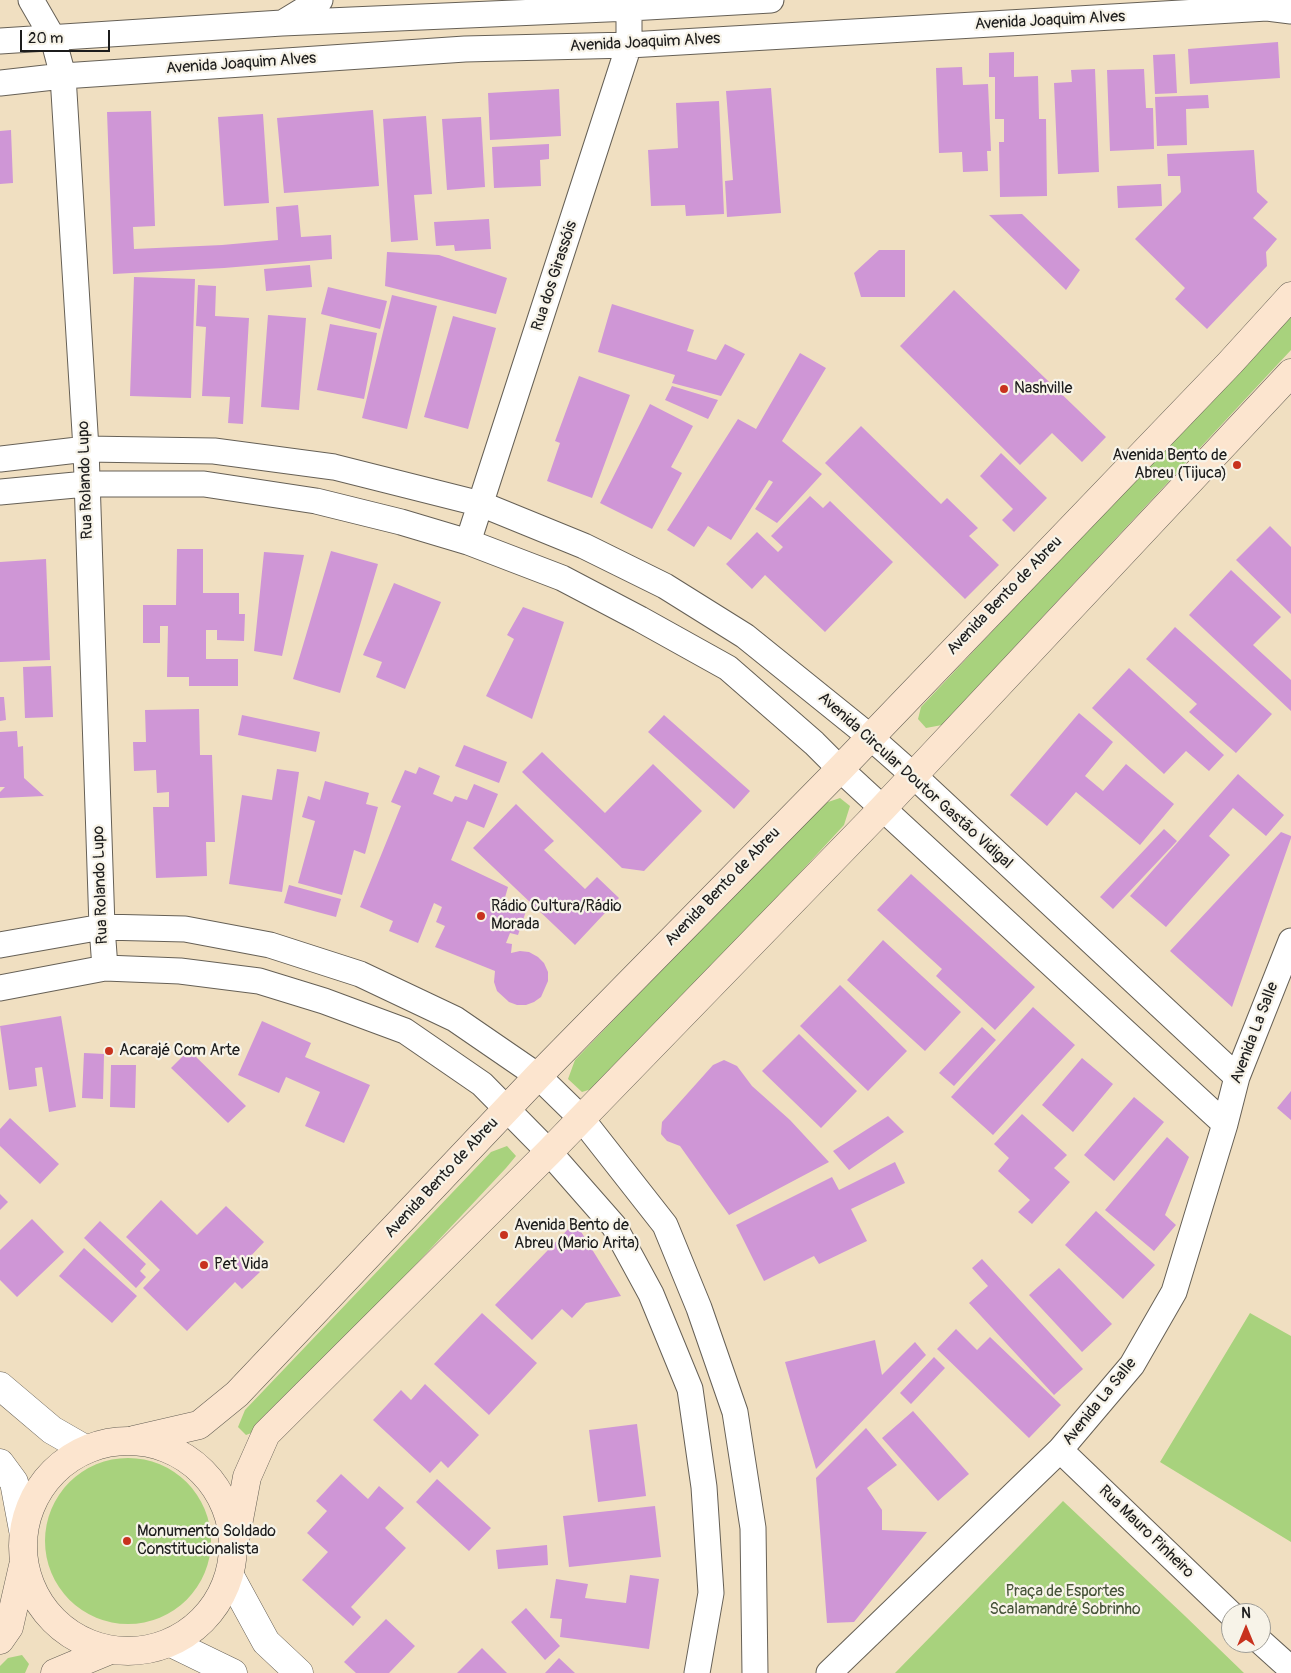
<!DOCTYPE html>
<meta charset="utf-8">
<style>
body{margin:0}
#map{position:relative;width:1291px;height:1673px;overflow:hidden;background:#f0dfc1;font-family:Pangolin,sans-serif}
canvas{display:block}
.north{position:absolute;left:1221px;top:1603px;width:50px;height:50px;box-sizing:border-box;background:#f7f3e8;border:1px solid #9f9d96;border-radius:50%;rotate:0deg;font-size:14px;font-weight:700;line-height:20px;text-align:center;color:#1c1c1c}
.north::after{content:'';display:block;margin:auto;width:18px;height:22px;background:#c8321e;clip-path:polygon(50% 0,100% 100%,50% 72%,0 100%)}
.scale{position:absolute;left:20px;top:30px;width:90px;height:22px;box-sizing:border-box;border:2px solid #1c1c1c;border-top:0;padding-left:6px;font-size:15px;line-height:18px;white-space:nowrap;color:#1c1c1c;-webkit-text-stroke:4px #f7f3e8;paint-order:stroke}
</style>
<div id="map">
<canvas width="1291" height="1673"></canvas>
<div class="north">N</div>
<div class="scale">20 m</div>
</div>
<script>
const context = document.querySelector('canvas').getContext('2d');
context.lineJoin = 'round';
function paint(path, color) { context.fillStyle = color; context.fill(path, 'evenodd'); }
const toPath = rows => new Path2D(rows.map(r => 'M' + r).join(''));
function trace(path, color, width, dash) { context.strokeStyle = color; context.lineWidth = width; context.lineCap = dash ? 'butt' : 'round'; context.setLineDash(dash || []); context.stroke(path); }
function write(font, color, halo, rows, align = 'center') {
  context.font = font + ' Pangolin,sans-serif'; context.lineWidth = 4.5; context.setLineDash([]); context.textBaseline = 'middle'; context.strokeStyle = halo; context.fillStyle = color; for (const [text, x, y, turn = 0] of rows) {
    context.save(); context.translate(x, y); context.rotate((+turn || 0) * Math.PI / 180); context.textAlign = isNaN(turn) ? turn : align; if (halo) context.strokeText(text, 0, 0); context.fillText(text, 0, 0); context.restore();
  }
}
const green = toPath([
 [1291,314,1291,350,942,725,926,728,918,719,921,707],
 [840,798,850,806,844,825,604,1085,582,1092,568,1079,575,1060,822,804],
 [507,1146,516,1156,506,1168,262,1429,246,1435,238,1427,245,1410,491,1152],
 [1250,1313,1291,1336,1291,1542,1160,1462],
 '45 1541a83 83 0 1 1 166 0a83 83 0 1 1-166 0Z',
 [1063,1501,1185,1616,1244,1673,895,1673],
 [22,1655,29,1664,25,1673,0,1673,0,1666,8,1658]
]);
const building = toPath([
 [1278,42,1280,78,1190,84,1188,49],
 [1014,52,1014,77,1038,76,1039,119,1046,119,1047,196,1000,197,999,142,1004,142,1004,119,995,119,995,77,989,77,989,53],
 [1175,54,1177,93,1155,94,1153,55],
 [962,67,963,85,988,84,991,151,987,151,988,171,963,172,962,152,939,153,936,68],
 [1095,69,1099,172,1058,174,1054,83,1072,82,1071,70],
 [1144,69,1146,108,1153,108,1154,149,1110,151,1107,70],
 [771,88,781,213,727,217,725,181,733,180,726,91],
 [559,89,561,136,490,140,488,93],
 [1208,95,1209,108,1186,109,1187,145,1157,146,1155,97],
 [719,101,724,214,686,216,685,205,651,206,648,150,678,148,676,103],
 [373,110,379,186,284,193,277,118],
 [151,111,155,226,133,227,134,249,222,245,278,240,276,207,298,205,301,237,331,235,332,259,224,268,113,274,107,112],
 [263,114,269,203,224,206,218,117],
 [426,116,432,194,414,195,418,240,391,242,383,119],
 [481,117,485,187,447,190,442,119],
 [11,130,13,183,0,184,0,131],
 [549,144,549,159,540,160,541,186,494,188,492,147],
 [1254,150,1257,192,1268,202,1253,218,1277,239,1266,252,1267,266,1207,329,1175,299,1185,288,1135,239,1181,192,1180,176,1168,176,1167,154],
 [1161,184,1162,206,1118,208,1117,186],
 [1022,214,1080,270,1066,290,989,215],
 [489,219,491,249,455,251,454,245,436,246,434,222],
 [879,250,905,250,905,297,861,297,854,273],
 [387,252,439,255,507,278,496,314,385,286],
 [310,265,312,287,266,291,264,269],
 [134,277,195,279,191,398,130,396],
 [198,285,216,286,215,316,249,318,243,424,228,423,230,397,202,396,206,327,196,326],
 [328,287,387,301,380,329,321,314],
 [954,290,1106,437,1082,462,1052,433,1020,465,900,346],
 [392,295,437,306,407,429,362,418],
 [612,304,694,330,687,351,716,360,725,344,745,354,721,396,672,383,675,375,598,352],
 [268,315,306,318,299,410,261,407],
 [453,316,496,328,468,429,424,417],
 [330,324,377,333,364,399,317,390],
 [800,353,826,368,782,441,822,474,777,523,755,509,773,482,769,480,731,540,708,526,694,547,667,530,738,419,756,429],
 [579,376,630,395,592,498,547,481,560,443,555,441],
 [672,386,718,400,708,419,665,400],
 [650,404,693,426,671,467,682,473,652,529,600,503],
 [861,426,941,504,947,498,978,528,969,536,999,565,965,599,825,463],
 [1001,453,1047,498,1014,532,1002,520,1013,509,980,476],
 [810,496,823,508,830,501,893,562,825,632,765,575,752,589,726,564,757,532,778,552,783,547,771,536],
 [1270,526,1291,547,1291,614,1236,560],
 [177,549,203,549,203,593,239,593,239,614,245,614,244,641,217,640,217,630,206,630,206,659,238,659,238,686,189,686,189,677,167,677,168,626,160,626,160,643,143,643,143,605,176,605],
 [331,551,378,564,340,693,293,679],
 [264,552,304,555,282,656,254,651],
 [46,559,50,660,0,662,0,562],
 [1231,570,1281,617,1253,645,1291,680,1291,711,1189,615],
 [394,583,441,602,405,689,376,677,382,662,363,655],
 [523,607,564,622,532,719,486,696,514,639,507,635],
 [1175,627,1272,714,1236,753,1189,712,1197,704,1146,659],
 [51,666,53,717,25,718,23,667],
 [1129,668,1224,755,1209,771,1186,751,1164,774,1092,708],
 [0,697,4,697,6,720,0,721],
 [199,709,200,755,212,755,215,842,206,842,207,876,156,878,153,807,169,807,169,792,157,793,156,770,134,771,133,742,146,742,145,710],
 [1079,713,1113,742,1085,776,1103,791,1126,764,1174,804,1140,845,1076,792,1047,826,1010,795],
 [242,715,320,732,316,752,238,735],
 [664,715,750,791,734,809,648,732],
 [17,731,18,747,23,746,24,778,44,796,0,798,0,792,5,787,0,787,0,732],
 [464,745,507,762,499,783,455,766],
 [542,752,605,813,653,764,702,811,644,871,622,868,522,772],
 [419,767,440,776,433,794,452,802,455,796,467,800,474,784,498,794,484,828,467,821,451,860,508,887,504,901,526,911,518,935,510,933,506,943,512,944,511,953,520,951,529,952,538,957,544,963,548,972,548,981,541,997,534,1002,526,1005,517,1005,509,1002,497,991,494,982,495,971,435,947,445,926,436,922,442,907,434,903,418,943,389,931,393,921,360,907,401,806,391,802,405,770,416,774],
 [277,769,299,772,282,892,229,884,242,795,272,800],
 [1238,774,1284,815,1266,836,1233,808,1209,836,1230,855,1166,927,1130,896],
 [325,781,369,793,366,804,378,807,365,854,354,850,342,895,298,883,315,821,302,817,308,796,320,800],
 [516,804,554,841,544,850,585,889,597,877,619,898,575,945,473,848],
 [1164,829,1177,841,1113,909,1100,897],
 [1281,832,1291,836,1291,838,1232,1007,1170,951],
 [911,874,1035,987,995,1030,936,976,942,969,877,910],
 [289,885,341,899,336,917,284,903],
 [883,940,961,1012,925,1051,847,980],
 [840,985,907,1051,868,1091,800,1026],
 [1033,1007,1075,1045,993,1135,951,1097],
 [61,1016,76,1107,49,1112,42,1067,35,1068,37,1086,9,1090,0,1026],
 [262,1021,311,1043,305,1057,370,1085,344,1143,305,1126,320,1092,286,1077,279,1093,238,1075],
 [982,1027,996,1040,954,1086,939,1073],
 [799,1034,857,1091,821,1128,762,1071],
 [189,1050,246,1106,228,1123,171,1068],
 [84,1053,104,1054,103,1099,82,1098],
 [1082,1058,1113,1084,1073,1132,1042,1105],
 [724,1060,737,1066,752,1086,790,1120,829,1162,729,1215,680,1146,667,1141,661,1134,662,1122,713,1065],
 [111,1065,136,1065,135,1108,110,1107],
 [1291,1091,1291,1120,1277,1108],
 [1134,1097,1164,1122,1114,1181,1084,1155],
 [1022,1114,1067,1155,1054,1168,1070,1182,1032,1224,1018,1212,1030,1200,998,1171,1009,1158,994,1144],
 [888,1116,904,1132,849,1170,833,1151],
 [10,1118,59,1164,40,1184,0,1146,0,1129],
 [1167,1137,1189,1157,1165,1215,1176,1225,1154,1251,1105,1210],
 [895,1162,905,1183,851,1209,867,1241,819,1264,814,1256,764,1281,736,1225,832,1177,839,1190],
 [0,1194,8,1202,0,1210],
 [161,1200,197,1235,226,1206,264,1242,247,1260,260,1272,242,1289,235,1282,187,1331,143,1288,160,1270,126,1237],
 [1096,1211,1155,1265,1123,1299,1065,1245],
 [32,1219,64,1252,17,1297,0,1280,0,1250],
 [100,1221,146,1264,140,1271,146,1277,136,1288,84,1238],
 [575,1222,621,1296,586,1303,572,1318,562,1309,532,1340,495,1305],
 [84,1248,137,1296,112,1323,59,1276],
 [982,1259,1083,1369,1054,1395,969,1303,988,1286,972,1268],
 [1059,1268,1112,1324,1082,1352,1029,1295],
 [482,1313,537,1363,489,1415,434,1364],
 [956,1329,977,1350,990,1337,1061,1405,1029,1438,937,1349],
 [875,1340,882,1375,915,1342,926,1355,816,1469,785,1362],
 [934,1357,945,1368,911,1404,900,1393],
 [425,1384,479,1435,448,1468,441,1461,430,1473,373,1420,401,1390,411,1400],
 [913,1411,969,1474,938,1501,882,1438],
 [637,1424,646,1496,598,1502,589,1430],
 [866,1428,897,1465,867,1488,882,1510,882,1530,927,1532,854,1622,827,1623,816,1478],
 [341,1474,368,1499,379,1486,404,1508,385,1528,406,1548,351,1607,361,1617,353,1626,302,1580,328,1552,307,1533,327,1511,316,1501],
 [437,1479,491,1528,469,1551,416,1502],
 [655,1506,661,1557,569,1567,563,1516],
 [547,1545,548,1565,498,1569,496,1550],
 [630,1575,659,1579,649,1649,560,1637,562,1619,550,1618,556,1579,588,1584,585,1598,626,1603],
 [526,1608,560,1646,545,1660,511,1622],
 [386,1619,415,1646,389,1673,356,1673,344,1662],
 [482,1648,507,1673,457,1673],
 [559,1658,575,1673,545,1673]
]);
const minor = toPath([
 [31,0,53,38,63,76,86,449,102,927,105,968],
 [284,22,320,0],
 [0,41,282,23,630,8,771,0],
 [0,83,63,76,465,49,629,45,1267,8,1291,11],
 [0,459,86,449,214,451,334,467,481,504,584,546,665,586,745,636,869,736,913,775,1237,1077],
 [0,492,86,484,204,484,316,501,401,522,468,542,562,578,640,619,728,668,814,743,840,769,1225,1124],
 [468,542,629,45,629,0],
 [0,945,102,927,185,929,270,945,360,974,455,1019,538,1076,581,1118,665,1225,699,1308,735,1412,753,1528,755,1673],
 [0,988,105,968,180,971,259,981,324,1001,405,1031,482,1084,549,1152,614,1226,651,1294,690,1389,704,1487,711,1593,697,1673],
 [1060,1450,1231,1614],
 [1261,1642,1291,1669],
 [829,1673,1060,1450,1132,1365,1174,1292,1225,1124,1237,1077,1291,941]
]);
const tertiary = toPath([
 [0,1386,52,1430,85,1449],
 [0,1463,14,1482,23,1530],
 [230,1576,266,1642,299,1673],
 [171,1643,233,1673]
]);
const secondary = toPath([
 [134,1440,199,1425,237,1394,538,1076,840,769,1230,363,1291,296],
 '23 1546a105 105 0 1 1 210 0a105 105 0 1 1-210 0Z',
 [234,1546,247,1477,266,1434,549,1152,883,808,1291,373],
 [0,1640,9,1627,23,1566],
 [55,1673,110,1650]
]);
const markers = [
 [1004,389,5,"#c8321e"],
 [1237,465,5,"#c8321e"],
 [481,916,5,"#c8321e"],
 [109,1051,5,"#c8321e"],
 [504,1235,5,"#c8321e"],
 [204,1265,5,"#c8321e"],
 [127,1541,5,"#c8321e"]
];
const streetNames = [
 ["Avenida Joaquim Alves",1050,21,-3],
 ["Avenida Joaquim Alves",645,43,-3],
 ["Avenida Joaquim Alves",241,64,-4],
 ["Rua dos Girassóis",555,276,-72],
 ["Rua Rolando Lupo",86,480,-92],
 ["Avenida Bento de Abreu",1005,596,-46],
 ["Avenida Circular Doutor Gastão Vidigal",915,781,42],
 ["Rua Rolando Lupo",101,885,-92],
 ["Avenida Bento de Abreu",723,887,-46],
 ["Avenida La Salle",1255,1033,-69],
 ["Avenida Bento de Abreu",442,1178,-47],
 ["Avenida La Salle",1100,1402,-51],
 ["Rua Mauro Pinheiro",1146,1532,44]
];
const poiNames = [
 ["Nashville",1014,389],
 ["Avenida Bento de",1227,456,"right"],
 ["Abreu (Tijuca)",1227,474,"right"],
 ["Rádio Cultura/Rádio",491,907],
 ["Morada",491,925],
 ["Acarajé Com Arte",119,1051],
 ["Avenida Bento de",514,1226],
 ["Abreu (Mario Arita)",514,1244],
 ["Pet Vida",214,1265],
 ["Monumento Soldado",137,1532],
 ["Constitucionalista",137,1550]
];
const parkNames = [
 ["Praça de Esportes",1065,1592],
 ["Scalamandré Sobrinho",1065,1610]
];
paint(green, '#a8d27d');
paint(building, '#cf96d6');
trace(minor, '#666056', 27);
trace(tertiary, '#666056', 29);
trace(secondary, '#666056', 29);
trace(minor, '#fff', 25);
trace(tertiary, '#fff', 28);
trace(secondary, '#fce5cf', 28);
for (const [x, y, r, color] of markers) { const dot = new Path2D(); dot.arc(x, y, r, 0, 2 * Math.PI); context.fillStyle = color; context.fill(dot); trace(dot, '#f7f3e8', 2); }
write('16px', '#1c1c1c', '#f7f3e8', streetNames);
write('16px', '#1c1c1c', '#f7f3e8', poiNames, 'left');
write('16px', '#465339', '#f7f3e8', parkNames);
</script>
